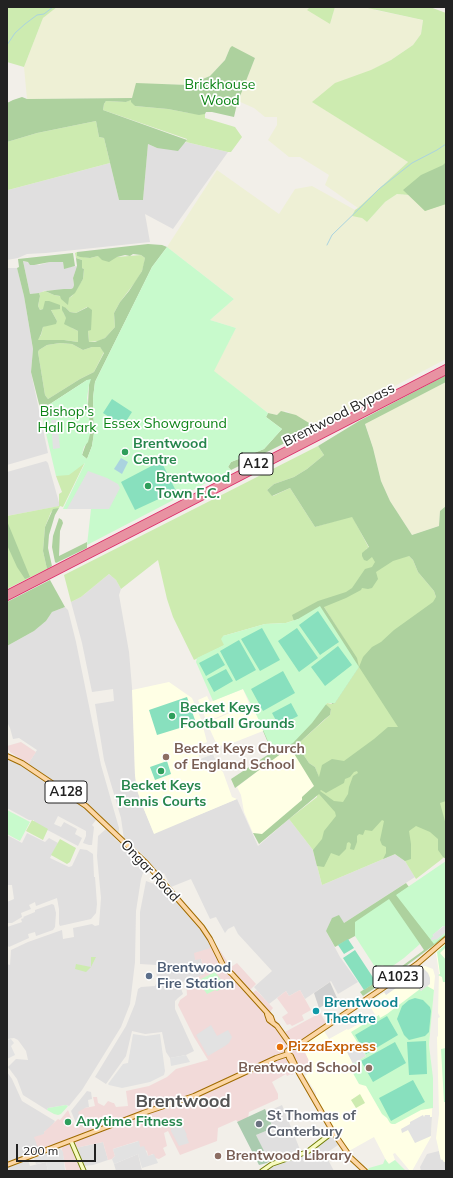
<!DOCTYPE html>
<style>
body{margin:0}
#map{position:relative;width:453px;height:1178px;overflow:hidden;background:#f2efe9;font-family:Mulish,sans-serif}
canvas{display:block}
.frame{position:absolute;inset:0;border:8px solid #222;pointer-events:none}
.scale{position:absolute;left:16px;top:1144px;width:80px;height:18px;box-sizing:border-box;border:2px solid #222;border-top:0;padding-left:5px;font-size:12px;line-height:14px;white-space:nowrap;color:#222;-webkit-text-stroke:3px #fff;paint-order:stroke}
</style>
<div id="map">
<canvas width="453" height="1178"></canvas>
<div class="frame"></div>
<div class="scale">200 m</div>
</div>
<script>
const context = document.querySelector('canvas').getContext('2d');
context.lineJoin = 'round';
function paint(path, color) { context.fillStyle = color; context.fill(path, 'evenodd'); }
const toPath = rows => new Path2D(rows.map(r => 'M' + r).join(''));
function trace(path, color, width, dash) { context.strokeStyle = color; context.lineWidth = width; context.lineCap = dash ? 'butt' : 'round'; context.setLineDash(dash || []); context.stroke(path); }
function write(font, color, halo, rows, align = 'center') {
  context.font = font + ' Mulish,sans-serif'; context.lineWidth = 3.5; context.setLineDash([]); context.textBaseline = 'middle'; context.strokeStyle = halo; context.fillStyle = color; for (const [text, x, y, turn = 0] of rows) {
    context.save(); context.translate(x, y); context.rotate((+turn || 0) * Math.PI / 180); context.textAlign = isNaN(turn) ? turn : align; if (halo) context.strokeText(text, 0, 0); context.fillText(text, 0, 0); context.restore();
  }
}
const residential = toPath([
 [186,142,228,152,173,229,145,214,150,242,46,253,27,254,18,258,7,260,7,188,8,190,110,163,119,200,143,200,148,144,157,148,185,143],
 [23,261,39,265,50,262,63,262,64,268,77,266,73,278,74,285,73,288,68,290,52,290,43,291,42,293,30,294],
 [7,268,17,268,24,296,33,349,31,372,48,453,7,465],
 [46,461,48,463,60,506,7,516,7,472],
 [109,574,116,580,121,589,119,595,129,652,133,699,135,775,137,790,143,807,154,833,237,799,258,846,289,819,313,850,322,885,395,854,405,861,415,877,344,923,326,931,340,957,358,982,338,994,331,981,305,999,300,990,289,996,286,991,269,1004,254,987,272,971,238,934,234,926,228,929,225,933,216,917,210,919,191,879,171,887,164,873,161,875,139,851,124,839,121,818,104,760,95,704,114,701,113,689,92,692,82,643,71,602,81,597],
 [65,607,68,610,76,642,101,765,119,828,119,832,117,832,88,804,28,764,37,750,19,738,13,739,10,728,8,724,7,724,7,646,34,631,46,621,52,612],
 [7,758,22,766,79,803,95,817,96,820,92,825,94,827,92,845,89,845,83,843,86,836,86,831,58,816,54,824,61,827,64,822,77,829,75,834,82,838,78,846,34,823,34,820,29,820,7,808],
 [106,829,116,840,123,845,145,867,141,879,136,911,135,962,130,1004,121,1027,82,1090,69,1106,66,1105,48,1108,47,1110,23,1095,17,1079,8,1067,16,1059,28,1060,26,1051,18,1040,14,1038,7,1039,7,964,10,965,11,950,28,942,62,930,63,939,74,937,73,928,92,924,95,926,99,925,101,898,97,856,98,836],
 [27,833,45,842,49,838,58,843,50,858,69,867,72,866,80,849,87,850,93,854,94,877,95,877,97,904,96,913,91,919,60,926,59,924,59,909,57,898,36,906,35,902,29,905,31,909,21,913,22,917,12,923,7,923,7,902,14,899,12,885,7,885,7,835,22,843],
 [146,881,157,885,161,883,176,902,204,934,212,947,201,959,206,974,179,983,183,994,178,998,175,1001,175,1009,194,1051,186,1055,170,1058,166,1052,162,1032,145,1034,132,1031,126,1056,106,1084,95,1077,126,1026,135,1004,138,989,141,987,155,986,157,982,156,965,140,964,140,912],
 [52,904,54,905,56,913,55,927,53,930,36,936,35,932,28,934,29,938,9,947,7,945,7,927,22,922,21,919,24,918,23,917,35,912,35,910],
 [7,1072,12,1079,22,1101,55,1121,51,1127,44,1132,45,1134,40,1136,39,1150,25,1154,26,1156,7,1162],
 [87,1091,91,1092,92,1099,88,1100,89,1107,85,1108,83,1125,78,1128,71,1111],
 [282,1105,301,1152,269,1162,256,1135,273,1128,267,1112],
 [333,1132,341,1143,325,1154,334,1171,265,1171,272,1164,303,1154],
 [103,1142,108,1160,93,1165,83,1166,75,1148],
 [439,1151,441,1160,442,1159,444,1162,446,1162,446,1171,421,1171,420,1167,427,1154],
 [138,1154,142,1171,116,1171,114,1164],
 [28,1160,30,1166,46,1162,48,1171,7,1171,7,1168]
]);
const commercial = toPath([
 [21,742,36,752,28,764,10,752,10,751,7,749,7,746],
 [217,946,231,967,237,963,256,984,249,991,251,994,256,990,273,1008,270,1012,285,1032,320,1013,325,1021,329,1024,309,1037,310,1040,302,1046,309,1058,309,1063,299,1068,292,1075,291,1074,287,1076,286,1074,272,1082,278,1094,278,1099,249,1112,248,1118,238,1122,236,1120,218,1128,217,1141,180,1155,168,1131,164,1133,167,1146,163,1148,166,1155,159,1159,155,1158,153,1154,148,1156,147,1151,140,1147,138,1141,113,1149,115,1156,112,1159,108,1160,103,1142,75,1148,82,1171,66,1171,61,1145,40,1153,34,1137,44,1134,44,1132,58,1119,60,1120,68,1110,75,1128,83,1125,78,1112,85,1108,95,1106,93,1097,97,1097,98,1103,104,1106,108,1101,113,1103,114,1103,116,1107,128,1106,126,1091,149,1086,167,1077,176,1069,208,1060,194,1037,178,1005,180,1000,187,995,186,981,205,974,201,959,195,960,194,953],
 [300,990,311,1010,302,1015,304,1020,292,1026,290,1024,287,1025,282,1017,288,1013,277,998,286,991,289,996]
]);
const education = toPath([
 [169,682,192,698,201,719,207,742,196,747,200,759,213,754,217,762,215,768,216,770,220,769,223,772,232,797,237,799,154,834,143,807,137,790,135,775,132,690],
 [243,689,249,703,207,722,198,700,207,696,210,702],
 [250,704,257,716,263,731,225,746,217,745,207,723],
 [292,745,319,786,261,835,253,833,244,812,241,795,237,787],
 [446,943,446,1162,444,1162,442,1159,441,1160,436,1138,439,1114,437,1037,438,1036,438,1018,440,1017,438,1013,439,973,436,953,438,949],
 [425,966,433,969,435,976,429,1045,433,1089,431,1137,412,1171,410,1171,395,1153,393,1154,395,1160,388,1164,374,1137,349,1151,316,1099,316,1093,305,1076,309,1072,305,1066,309,1063,309,1061,302,1046,324,1031,329,1039,347,1029,348,1030,362,1022,363,1023,376,1016,368,1003,394,986,419,967]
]);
const religious = toPath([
 [330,982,337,998,319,1008,314,993]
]);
const farmland = toPath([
 [57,7,312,7,330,24,335,7,375,7,375,10,423,20,421,34,413,45,391,60,313,102,408,162,358,208,325,185,329,175,300,157,289,157,268,140,277,125,277,117,265,117,254,108,238,101,255,58,230,48,225,60,210,76,188,85,153,84,132,98,27,99,24,67,43,18],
 [217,170,279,214,295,189,312,186,355,210,353,216,361,217,367,222,385,202,397,194,409,195,425,211,446,204,446,359,351,409,314,426,286,411,277,415,268,413,213,371,236,328,210,320,234,299,167,247],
 [446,382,446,506,440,511,439,526,412,535,390,501,381,481,373,448,365,423]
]);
const grass = toPath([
 [7,7,57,7,43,18,24,67,7,62],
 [310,7,335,7,330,24,307,10],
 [363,7,430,7,446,13,446,204,425,211,409,195,397,194,385,202,367,222,362,218,352,216,355,210,358,208,408,162,312,102,335,83,371,70,391,60,413,45,421,34,423,20],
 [132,99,135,106,168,109,189,113,205,114,205,118,235,127,242,137,231,152,228,152,186,142,187,139,103,110,104,104,106,101,126,102],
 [96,121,99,137,104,138,110,163,8,190,7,142,37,133],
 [77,252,77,256,90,258,98,256,117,257,141,255,145,258,144,264,142,271,136,281,120,302,114,313,115,327,105,338,99,341,89,342,88,331,91,329,87,307,76,313,70,312,66,308,63,312,72,328,78,331,78,342,64,340,37,340,41,335,43,327,57,321,51,310,43,309,40,310,38,306,40,296,39,293,45,291,54,295,69,298,72,296,83,279,84,269,82,268,82,260,76,258,75,253],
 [60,343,72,344,83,350,92,347,100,347,104,352,94,372,80,379,48,399,45,395,38,352,39,350,47,345],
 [318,446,324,455,307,469,294,477,274,484,267,490,273,496,290,488,315,527,352,516,369,548,366,549,372,557,409,556,413,560,418,572,434,591,436,597,446,597,446,855,442,859,416,879,405,861,395,854,322,885,313,850,289,819,317,797,319,778,315,767,309,763,299,748,299,743,330,715,331,709,325,705,327,703,332,704,335,703,359,667,343,637,324,607,320,606,298,619,286,623,265,624,223,636,225,645,194,660,173,617,167,599,158,560,121,589,116,580,109,574,81,597,71,602,64,575],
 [85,462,63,507,60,506,59,508,51,512,45,527,43,551,47,569,7,589,7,516,59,506,59,494,62,492,56,476],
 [32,820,48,829,43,840,26,831],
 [60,839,76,848,70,862,67,864,51,855],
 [91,957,96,957,91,967,86,972,75,969,76,964,91,967],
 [360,1094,365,1103,356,1108,351,1100]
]);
const forest = toPath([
 [232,46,255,58,237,104,234,117,212,112,206,112,205,114,199,115,168,109,135,106,131,102,131,100,126,102,106,101,104,104,103,110,187,140,178,151,157,148,148,144,143,200,119,200,104,138,99,137,96,121,37,133,7,142,7,103,13,100,22,97,27,99,132,98,136,83,188,85,210,76,225,60,230,48],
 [446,162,446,204,425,211,403,190,421,175,443,165],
 [148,244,162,245,167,247,152,267,95,382,93,398,94,433,92,446,87,459,82,455,86,444,89,385,87,380,50,404,40,408,31,372,33,349,24,296,17,268,19,267,18,259,73,253,75,266,64,269,63,262,50,262,34,265,30,265,28,262,23,261,30,294,39,293,40,296,38,306,40,310,43,309,45,301,49,301,60,305,60,309,51,310,57,321,56,324,43,327,41,334,38,340,64,340,78,342,78,331,64,324,66,318,62,310,62,306,66,308,70,312,76,313,88,307,92,310,91,330,88,331,89,342,95,342,105,338,115,327,114,313,120,302,129,291,142,271,145,258,141,255,133,254,130,256,125,255,117,257,109,262,102,260,98,256,90,258,80,257,77,256,77,252],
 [60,343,72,344,83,350,92,347,100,347,104,353,94,372,80,379,48,399,45,395,38,352,39,350,47,345],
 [76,258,82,260,82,268,84,269,83,279,75,293,69,298,68,305,61,299,60,296,54,295,45,291,64,289,71,289,73,288,74,285,73,278,77,266],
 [446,375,446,382,365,424,373,448,381,481,390,501,412,535,439,526,440,511,446,506,446,801,440,803,446,825,446,859,443,857,438,850,438,839,430,832,416,826,409,831,411,844,411,859,405,861,395,854,383,859,386,853,386,847,382,845,380,840,384,821,382,820,372,831,365,830,363,835,359,834,357,836,357,842,354,850,350,849,351,844,349,842,347,843,346,849,339,856,331,853,324,867,317,866,313,850,322,839,324,831,336,816,335,812,319,794,259,844,253,833,262,834,302,800,302,797,314,786,290,747,235,788,231,779,272,752,263,731,323,702,331,709,330,715,325,719,299,743,299,748,309,763,315,767,319,777,322,765,332,759,344,761,374,739,388,727,398,727,359,667,335,703,332,704,298,619,294,621,292,615,318,601,346,592,352,588,365,569,372,567,375,562,372,557,367,561,364,560,362,556,362,553,369,547,352,517,315,527,290,488,272,496,267,490,274,484,294,477,307,469,324,455,318,446,359,421],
 [409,556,413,560,418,572,434,591,436,597,433,602,394,630,381,642,372,647,363,657,359,667,357,658,324,607,346,598,361,590,362,588,368,589,372,588,378,579,376,572,393,561],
 [357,771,358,773,353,776,349,787,348,794,343,802,334,801,320,791,321,790,326,793,344,783,345,779,350,777,354,772],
 [281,411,296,415,314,426,283,444,231,470,228,467,231,462,264,449,282,429,266,417,268,413,277,415],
 [59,508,55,515,49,535,48,548,52,566,47,569,43,551,45,527,53,509],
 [59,518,62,520,63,523,60,531,59,556,87,542,87,548,56,563,55,562,52,547,53,536],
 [7,521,30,577,25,579,17,567,7,545],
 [50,580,65,607,52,612,46,621,34,631,7,646,7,602],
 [406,883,409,887,397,895,434,943,446,934,446,936,390,978,363,996,360,992,376,982,379,983,424,950,420,944,355,922,355,936,335,947,326,931,332,918,339,915,344,923]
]);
const cemetery = toPath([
 [265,1109,273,1128,256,1135,269,1161,267,1163,259,1165,237,1122]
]);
const park = toPath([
 [167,247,234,299,210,320,236,328,214,371,268,413,266,417,282,429,264,449,231,462,228,467,231,470,87,545,91,509,63,509,85,463,69,475,56,476,40,408,50,404,87,380,91,379,89,385,87,398,89,411,90,434,88,442,84,447,82,455,87,459,92,446,94,433,93,398,95,382,152,267],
 [320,606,359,667,335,703,327,703,312,723,293,743,273,753,257,716,243,689,213,701,196,662,197,658,224,645,221,639,223,636,265,624,286,623,298,619],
 [7,810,30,822,20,841,7,834],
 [446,861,446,926,445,927,443,926,433,935,436,939,446,932,446,934,434,944,396,895],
 [389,899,420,944,404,958,387,970,383,965,375,967,355,936,355,922],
 [446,944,446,947,440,953,446,960,446,982,443,982,442,977,438,975,440,974,437,952],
 [215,972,225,985,225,987,217,991,215,990,207,994,202,987,200,987,199,982,201,979],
 [427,986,434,990,429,1045,433,1078,433,1108,421,1110,395,1124,392,1124,390,1123,387,1118,382,1114,366,1086,359,1084,349,1066,366,1056,351,1032,379,1015,380,1018,387,1014,420,989,421,991],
 [446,1048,446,1102,444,1102,441,1049],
 [66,1105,68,1106,61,1114,58,1115,54,1114,47,1110,48,1108],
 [385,1159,389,1164,395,1160,406,1171,367,1171,369,1168,383,1164]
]);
const pitch = toPath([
 [112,399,132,412,123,426,103,413],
 [161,461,176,491,135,510,121,482],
 [318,611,339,642,320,655,299,625],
 [262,628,280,660,260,671,241,639],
 [297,628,318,658,299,672,278,641],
 [239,640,256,670,236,681,220,651],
 [338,646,352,665,325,686,311,667],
 [218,653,225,665,206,676,199,663],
 [226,669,233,681,214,692,207,679],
 [283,671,295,693,263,711,251,689],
 [187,697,196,723,157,735,149,710],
 [291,703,298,716,279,726,272,713],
 [167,761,171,774,155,780,150,767],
 [348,939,354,948,344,954,338,945],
 [355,950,376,982,364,990,343,958],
 [415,998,423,1000,430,1007,431,1011,429,1032,425,1036,409,1040,404,1035,397,1019,402,1006,409,1000],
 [387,1016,398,1035,366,1054,355,1035],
 [426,1041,427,1074,409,1075,407,1042],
 [395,1042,406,1063,373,1082,361,1061],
 [413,1080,425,1102,391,1121,379,1098]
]);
const parking = toPath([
 [51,420,57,420,60,448,53,449],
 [88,471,107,478,118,484,120,488,109,509,67,509],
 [213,754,217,763,203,768,200,759],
 [444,926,446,926,446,932,436,940,435,939,432,941,431,938,434,936,432,935],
 [420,968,423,968,428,973,430,978,430,984,421,991,412,979,410,978,386,995,384,992],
 [211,1025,217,1036,228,1030,232,1037,229,1043,225,1046,208,1056,196,1035],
 [133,1034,146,1036,160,1034,165,1071,164,1075,150,1082,122,1088,109,1085,108,1084,123,1064,128,1063],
 [11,1039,14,1043,11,1046,15,1055,7,1059,7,1040],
 [358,1044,366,1056,353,1064,346,1050],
 [186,1055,190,1062,171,1066,170,1058],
 [423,1115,424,1117,425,1115,430,1115,430,1117,432,1117,431,1136,415,1143,408,1130,402,1133,401,1129,410,1124,410,1122],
 [180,1120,187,1135,186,1135,189,1143,179,1146,171,1131,171,1129,177,1125,175,1121],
 [139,1141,140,1147,144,1146,148,1156,154,1154,158,1163,142,1168,138,1154,114,1164,112,1159,115,1156,113,1149],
 [60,1148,63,1152,65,1170,48,1171,46,1162,36,1164,34,1158]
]);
const water = toPath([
 [121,458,128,462,122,474,114,469]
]);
const stream = toPath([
 [7,45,15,33,25,24,37,15,44,14,53,7],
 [327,245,332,235,363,205,379,189,412,163,437,150,446,144]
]);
const secondary = toPath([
 [71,1141,84,1171],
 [262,1171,272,1164,307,1152,333,1132]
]);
const primary = toPath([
 [7,756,22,763,86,806,146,863,202,927,210,939,224,967,232,974,271,1017,273,1023],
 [267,1014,269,1020,277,1026,292,1047],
 [292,1047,295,1047,303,1042,380,990,417,964,446,939],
 [288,1054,291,1056,299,1073,333,1132,351,1158,365,1171],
 [292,1063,289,1058,287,1051,293,1046],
 [7,1165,143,1113,194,1096,276,1058,288,1054]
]);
const highway = toPath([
 [7,593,446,367],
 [7,598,446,372]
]);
const markers = [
 [125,452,4,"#2e9e5b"],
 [148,486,4,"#2e9e5b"],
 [172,716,4,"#2e9e5b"],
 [166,757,4,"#8d6e63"],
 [161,771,4,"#2e9e5b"],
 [149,976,4,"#5c6f8a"],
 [316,1011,4,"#0f9aa8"],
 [280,1047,4,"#e8710a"],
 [369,1068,4,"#8d6e63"],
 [68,1122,4,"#2e9e5b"],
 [259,1124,4,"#6b7280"],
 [218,1156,4,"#8d6e63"]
];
const shields = [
 [256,464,34],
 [66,792,42],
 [398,977,50]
];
const shieldNames = [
 ["A12",256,464],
 ["A128",66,792],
 ["A1023",398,977]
];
const parkNames = [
 ["Brickhouse",220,85],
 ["Wood",220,101],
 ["Bishop's",67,412],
 ["Hall Park",67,428],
 ["Essex Showground",165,424]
];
const streetNames = [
 ["Brentwood Bypass",339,415,-27],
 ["Ongar Road",150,871,47]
];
const leisureNames = [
 ["Brentwood",133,444],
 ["Centre",133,460],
 ["Brentwood",156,478],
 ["Town F.C.",156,494],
 ["Becket Keys",180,708],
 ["Football Grounds",180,724],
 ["Becket Keys",161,786,"center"],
 ["Tennis Courts",161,802,"center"],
 ["Anytime Fitness",76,1122]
];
const educationNames = [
 ["Becket Keys Church",174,749],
 ["of England School",174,765],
 ["Brentwood School",361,1068,"right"],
 ["Brentwood Library",226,1156]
];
const serviceNames = [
 ["Brentwood",157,968],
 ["Fire Station",157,984]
];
const cultureNames = [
 ["Brentwood",324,1003],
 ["Theatre",324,1019]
];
const foodNames = [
 ["PizzaExpress",288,1047]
];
const worshipNames = [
 ["St Thomas of",267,1116],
 ["Canterbury",267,1132]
];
const districtNames = [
 ["Brentwood",183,1102]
];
paint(residential, '#e0dfdf');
paint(commercial, '#f2dad9');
paint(education, '#ffffe5');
paint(religious, '#d0d0d0');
paint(farmland, '#eef0d5');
paint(grass, '#cdebb0');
paint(forest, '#add19e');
paint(cemetery, '#aacbaf');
paint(park, '#c8facc');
paint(pitch, '#88e0be');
paint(parking, '#e2e2e2');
paint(water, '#aad3df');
trace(stream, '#aad3df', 1);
trace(secondary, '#707d05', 5.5);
trace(primary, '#a06b00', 6);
trace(highway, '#dc2a67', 6);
trace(secondary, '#f7fabf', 3.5);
trace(primary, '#fcd6a4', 4);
trace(highway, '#e892a2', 4.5);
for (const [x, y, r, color] of markers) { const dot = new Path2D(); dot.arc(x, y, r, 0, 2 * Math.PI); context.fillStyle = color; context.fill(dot); trace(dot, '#fff', 1.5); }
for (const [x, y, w] of shields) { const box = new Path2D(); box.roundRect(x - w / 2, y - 11, w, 22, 3); context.fillStyle = '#fff'; context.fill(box); trace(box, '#222', 1); }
write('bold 13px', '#222', null, shieldNames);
write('14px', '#0c8416', '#fff', parkNames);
write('14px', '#222', '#fff', streetNames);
write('bold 14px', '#27864d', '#fff', leisureNames, 'left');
write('bold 14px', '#785e54', '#fff', educationNames, 'left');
write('bold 14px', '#4e5e75', '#fff', serviceNames, 'left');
write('bold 14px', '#0d838f', '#fff', cultureNames, 'left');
write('bold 14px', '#c56008', '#fff', foodNames, 'left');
write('bold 14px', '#5b616d', '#fff', worshipNames, 'left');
write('bold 18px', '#555', '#fff', districtNames);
</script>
